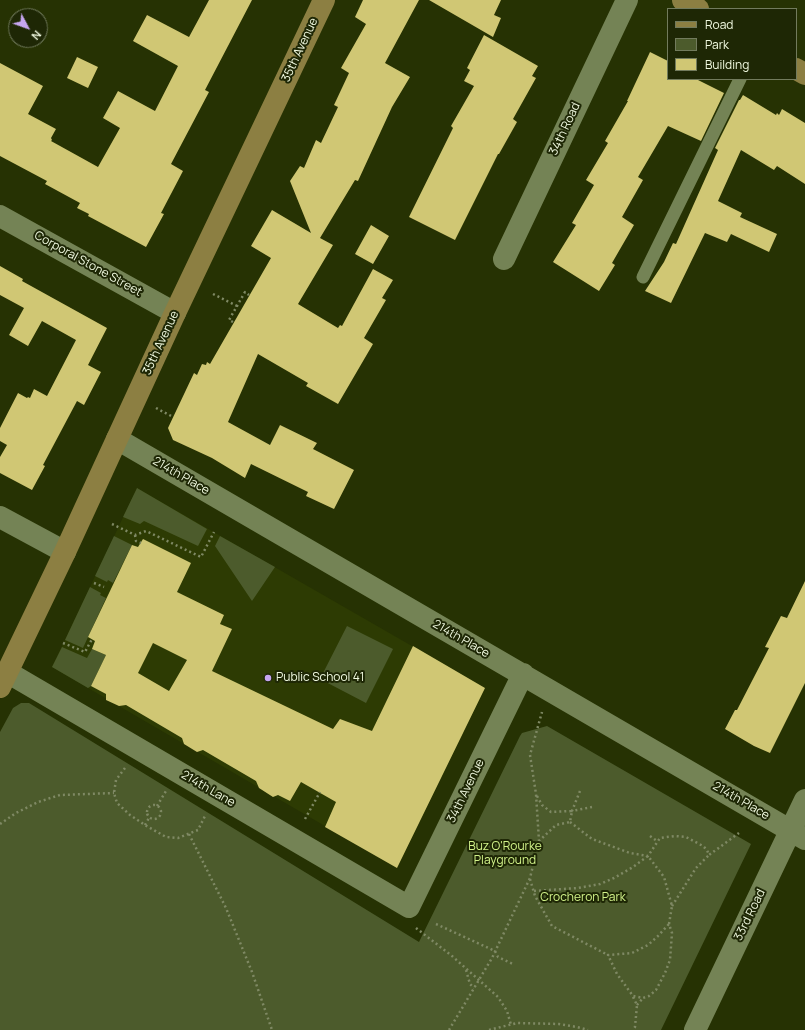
<!DOCTYPE html>
<style>
body{margin:0}
#map{position:relative;width:805px;height:1030px;overflow:hidden;background:#263203;font-family:Manrope,sans-serif}
canvas{display:block}
.legend{position:absolute;left:667px;top:8px;width:130px;height:72px;box-sizing:border-box;background:#1e2705;border:1px solid #727b5d;margin:0;padding:5px 7px;list-style:none;font-size:12px;color:#f0f9e0}
.legend li{display:flex;align-items:center;gap:8px;height:20px}
.legend b{width:20px;border:1px solid #727b5d}
.north{position:absolute;left:8px;top:8px;width:40px;height:40px;box-sizing:border-box;background:#1e2705;border:1px solid #727b5d;border-radius:50%;rotate:131deg;font-size:11px;font-weight:700;line-height:16px;text-align:center;color:#f0f9e0}
.north::after{content:'';display:block;margin:auto;width:14px;height:18px;background:#c6a6f0;clip-path:polygon(50% 0,100% 100%,50% 72%,0 100%)}
</style>
<div id="map">
<canvas width="805" height="1030"></canvas>
<ul class="legend">
<li><b style="height:5px;background:#8c7f42"></b>Road</li>
<li><b style="height:11px;background:#4c5b2c"></b>Park</li>
<li><b style="height:11px;background:#d0c774"></b>Building</li>
</ul>
<div class="north">N</div>
</div>
<script>
const context = document.querySelector('canvas').getContext('2d');
context.lineJoin = 'round';
function paint(path, color) { context.fillStyle = color; context.fill(path, 'evenodd'); }
const toPath = rows => new Path2D(rows.map(r => 'M' + r).join(''));
function trace(path, color, width, dash) { context.strokeStyle = color; context.lineWidth = width; context.lineCap = dash ? 'butt' : 'round'; context.setLineDash(dash || []); context.stroke(path); }
function write(font, color, halo, rows, align = 'center') {
  context.font = font + ' Manrope,sans-serif'; context.lineWidth = 4; context.setLineDash([]); context.textBaseline = 'middle'; context.strokeStyle = halo; context.fillStyle = color; for (const [text, x, y, turn = 0] of rows) {
    context.save(); context.translate(x, y); context.rotate((+turn || 0) * Math.PI / 180); context.textAlign = isNaN(turn) ? turn : align; if (halo) context.strokeText(text, 0, 0); context.fillText(text, 0, 0); context.restore();
  }
}
const built = toPath([
 [137,488,485,688,397,868,52,667]
]);
const green = toPath([
 [137,488,207,529,198,546,144,521,140,524,123,517],
 [114,536,132,545,113,583,108,580,107,582,95,576],
 [220,536,275,567,252,601,215,546],
 [90,587,101,593,100,595,106,598,83,648,65,640],
 [347,626,393,649,366,703,320,679],
 [62,647,87,658,92,649,106,655,91,686,88,688,52,667],
 [21,703,29,703,419,942,520,736,522,733,547,726,751,844,661,1030,0,1030,0,732,13,708]
]);
const building = toPath([
 [209,0,252,0,205,90,209,92,171,164,183,171,161,213,164,214,146,247,88,216,89,214,77,208,80,203,45,184,47,181,0,156,0,63,43,86,28,114,56,129,51,138,52,140,51,141,98,167,120,128,103,118,118,91,155,111,178,66,133,41,147,15,189,37],
 [363,0,419,0,385,63,410,77,392,107,358,181,355,180,320,238,333,245,298,304,338,328,340,325,342,326,373,269,393,280,382,298,386,300,364,338,373,344,338,404,306,386,308,383,258,354,228,422,270,445,280,425,317,443,313,449,354,470,334,509,306,496,308,492,251,464,245,478,212,458,173,440,168,428,194,373,197,375,202,364,206,365,207,362,210,364,271,258,251,246,272,210,311,233,290,181,300,166,304,168,316,140,321,143,338,107,334,105,349,73,341,68,366,24,355,17],
 [429,0,501,0,494,15,501,18,493,37],
 [484,35,538,66,532,76,536,78,513,119,517,122,499,154,498,154,455,240,409,217,453,128,451,126,474,86,464,81,470,70,467,68],
 [650,52,668,61,668,79,696,79,724,93,701,141,668,126,638,177,643,180,622,217,634,225,612,263,615,265,599,291,553,262,576,225,572,223,594,185,586,180,608,143,605,141,628,101,627,101],
 [77,57,98,67,88,88,67,78],
 [743,95,776,115,777,113,779,115,782,109,805,123,805,184,777,166,774,170,741,150,718,201,742,213,740,217,777,234,769,252,731,234,727,242,705,233,671,303,645,291,664,262,673,243,676,244,718,150,715,148,739,100,740,100],
 [371,225,389,236,373,264,355,254],
 [0,266,23,279,22,281,107,328,88,365,101,372,84,405,77,401,43,465,45,466,32,490,0,473,0,457,7,445,0,441,0,428,18,393,27,398,28,397,30,398,34,389,47,396,76,340,42,321,28,346,9,335,24,308,0,295],
 [143,539,191,563,177,592,224,615,220,624,232,629,212,671,333,729,340,719,372,731,413,646,485,688,397,868,325,827,336,802,301,782,290,801,278,795,273,797,259,788,256,781,203,750,197,752,184,744,182,738,126,705,119,706,106,700,106,694,91,686,106,655,92,649,95,641,88,637,132,545,138,547],
 [153,643,187,660,169,691,138,673],
 [805,581,805,683,770,753,754,746,725,729,735,710,737,710,769,648,765,647,781,616,787,618]
]);
const path = toPath([
 [213,294,237,306],
 [233,322,229,320,245,292,249,295],
 [156,408,173,417],
 [112,524,135,535,146,531,201,557,214,532],
 [135,535,136,541,141,543],
 [94,583,104,587],
 [63,643,85,652,92,639],
 [125,768,116,780,114,793,117,803,130,815,145,825,166,837,178,838,198,830,206,814],
 [580,791,572,811,592,807],
 [537,796,542,805,551,812,572,811,570,822,556,825,539,841],
 '147 812a7 7 0 1 1 14 0a7 7 0 1 1-14 0Z',
 [157,806,166,791],
 [305,819,320,792],
 [570,822,592,839,630,853,648,856,660,838,675,836,686,837,703,846,707,850,709,855,739,833],
 [0,824,16,813,38,802,60,795,114,793],
 [145,825,149,818],
 [189,834,226,908,252,972,272,1030],
 [650,836,657,841],
 [530,879,535,896,552,926,608,955],
 [534,891,578,888,600,884,614,878,633,867,648,856,664,877,672,906,669,924,672,933,670,960,665,973,656,990,649,996,643,998,633,996,617,974,608,955,632,953,648,945,658,936,669,924],
 [672,906,696,868,709,855],
 [436,924,495,951,498,957,513,964],
 [416,928,452,956,498,997,507,1011,511,1025],
 [466,970,470,984,474,988],
 [633,997,637,1005,635,1027,633,1030],
 [637,1005,643,998],
 [449,1030,492,958,530,878,539,841,536,794,530,755,542,712],
 [489,1030,517,1023,559,1024,577,1027,588,1030]
]);
const lane = toPath([
 [643,277,740,79]
]);
const street = toPath([
 [0,216,175,313],
 [504,259,627,0],
 [117,439,805,839],
 [0,517,65,552],
 [7,672,409,907,523,674],
 [695,1030,805,800]
]);
const secondary = toPath([
 [683,0,698,9],
 [796,69,805,74],
 [0,687,65,552,175,313,324,0]
]);
const markers = [
 [268,678,4,"#c6a6f0"]
];
const streetNames = [
 ["35th Avenue",300,50,-65],
 ["34th Road",565,129,-65],
 ["Corporal Stone Street",88,264,29],
 ["35th Avenue",161,343,-65],
 ["214th Place",181,476,30],
 ["214th Place",461,639,30],
 ["214th Lane",208,789,30],
 ["34th Avenue",466,791,-64],
 ["214th Place",741,801,30],
 ["33rd Road",750,915,-64]
];
const poiNames = [
 ["Public School 41",276,678]
];
const parkNames = [
 ["Buz O'Rourke",505,847],
 ["Playground",505,861],
 ["Crocheron Park",583,898]
];
paint(built, '#2d3b03');
paint(green, '#4c5b2c');
paint(building, '#d0c774');
trace(path, '#7f8964', 2.5, [2, 3]);
trace(lane, '#748355', 13);
trace(street, '#748355', 22);
trace(secondary, '#8c7f42', 22);
for (const [x, y, r, color] of markers) { const dot = new Path2D(); dot.arc(x, y, r, 0, 2 * Math.PI); context.fillStyle = color; context.fill(dot); trace(dot, '#1e2705', 1.5); }
write('12px', '#f0f9e0', '#1e2705', streetNames);
write('12px', '#f0f9e0', '#1e2705', poiNames, 'left');
write('12px', '#d2f38a', '#1e2705', parkNames);
</script>
